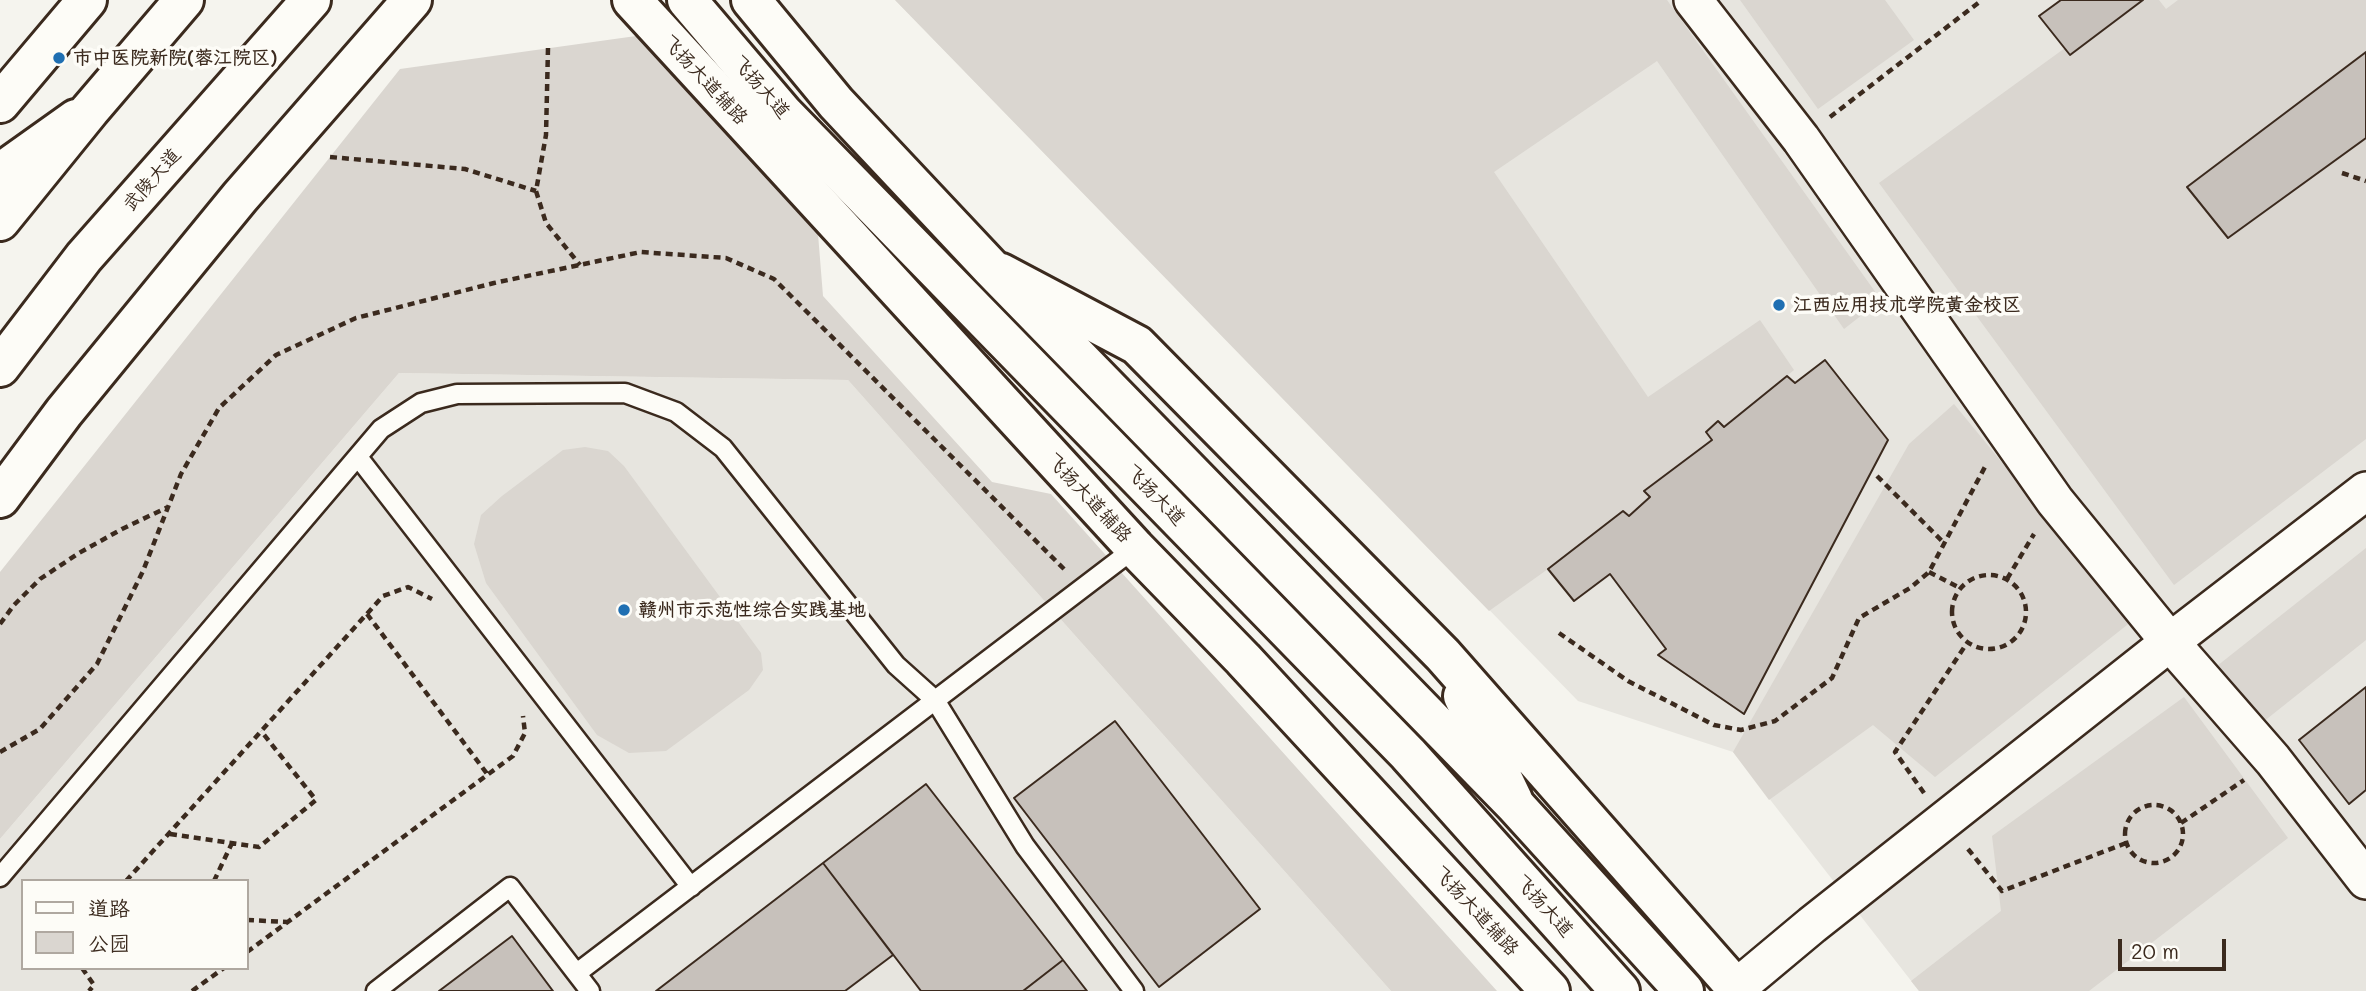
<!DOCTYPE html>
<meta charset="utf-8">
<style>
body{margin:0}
#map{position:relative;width:2366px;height:991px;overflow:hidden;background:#f5f4ee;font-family:Mali,"LXGW WenKai TC",sans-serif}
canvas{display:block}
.legend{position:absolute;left:21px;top:879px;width:228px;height:91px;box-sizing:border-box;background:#fdfcf7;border:2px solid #afa8a0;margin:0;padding:9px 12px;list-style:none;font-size:21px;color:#3b2a1e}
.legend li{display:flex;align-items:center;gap:14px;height:35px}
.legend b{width:35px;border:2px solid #afa8a0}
.scale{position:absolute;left:2118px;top:939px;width:108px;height:32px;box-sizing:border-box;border:4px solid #3b2a1e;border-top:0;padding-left:9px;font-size:21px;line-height:24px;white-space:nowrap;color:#3b2a1e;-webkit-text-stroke:5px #fdfcf7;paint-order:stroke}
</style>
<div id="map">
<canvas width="2366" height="991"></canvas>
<ul class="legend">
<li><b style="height:9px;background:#fdfcf7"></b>道路</li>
<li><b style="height:19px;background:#dad6d0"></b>公园</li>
</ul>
<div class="scale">20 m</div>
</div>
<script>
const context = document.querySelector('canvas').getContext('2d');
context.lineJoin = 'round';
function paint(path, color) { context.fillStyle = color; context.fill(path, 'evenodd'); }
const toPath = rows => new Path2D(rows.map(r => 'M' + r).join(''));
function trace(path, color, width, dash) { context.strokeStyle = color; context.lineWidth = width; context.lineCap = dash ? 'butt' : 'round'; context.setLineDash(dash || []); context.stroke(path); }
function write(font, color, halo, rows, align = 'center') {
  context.font = font + ' Mali,"LXGW WenKai TC",sans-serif'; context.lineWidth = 7; context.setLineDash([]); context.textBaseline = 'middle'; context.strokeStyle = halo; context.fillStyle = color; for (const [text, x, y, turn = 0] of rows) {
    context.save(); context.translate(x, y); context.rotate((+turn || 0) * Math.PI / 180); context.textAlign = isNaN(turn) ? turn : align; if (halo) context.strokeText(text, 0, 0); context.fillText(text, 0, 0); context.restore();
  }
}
const built = toPath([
 [895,0,2366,0,2366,991,1919,991,1733,752,1578,701],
 [399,373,848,380,1391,991,0,991,0,839],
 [23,881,247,881,247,968,23,968]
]);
const green = toPath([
 [895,0,1667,0,1881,300,1844,329,1657,61,1494,172,1648,397,1760,320,1794,370,1724,427,1718,421,1706,431,1712,440,1644,491,1650,497,1629,516,1623,511,1548,569,1489,611],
 [1740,0,1885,0,1914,40,1818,109],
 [2143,0,2159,0,2166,9,2178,0,2366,0,2366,52,2187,187,2229,238,2366,138,2366,439,2174,585,1879,183,2065,48,2070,55],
 [636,36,818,234,823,296,992,482,1051,494,1497,991,1391,991,848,380,399,373,0,839,0,572,400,69],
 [1954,404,2132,621,1935,777,1873,725,1769,800,1733,752,1909,444],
 [585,447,608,451,624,466,761,653,763,670,749,690,666,751,629,753,597,735,486,583,474,544,481,515,502,496,563,450],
 [2366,548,2366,640,2263,722,2217,666],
 [2184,697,2288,838,2089,991,1919,991,1911,981,2001,911,1992,836]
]);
const building = toPath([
 [2061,0,2143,0,2070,55,2039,16,2061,0],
 [2366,52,2366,138,2228,238,2187,187,2366,52],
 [1825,360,1888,440,1744,714,1658,655,1666,649,1610,574,1574,601,1548,569,1623,511,1629,516,1650,497,1644,491,1712,440,1706,432,1718,421,1724,427,1787,376,1795,383,1825,360],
 [2366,687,2366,790,2349,804,2299,740,2366,687],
 [1115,721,1260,909,1159,987,1014,798,1115,721],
 [926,784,1063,960,1023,991,921,991,823,863,926,784],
 [823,863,893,955,845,991,656,991,823,863],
 [512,936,553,991,439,991,512,936],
 [1063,960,1087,991,1023,991,1063,960]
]);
const path = toPath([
 [548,48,546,135,536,191,546,223,580,265],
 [1830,117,1982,0],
 [330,157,465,169,536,191],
 [2342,173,2366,181],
 [1877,476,1944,543],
 [1929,572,1960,588],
 '1952 612a37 37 0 1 1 74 0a37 37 0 1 1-74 0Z',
 [2007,579,2034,534],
 [367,614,488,775],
 [0,624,14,605,40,579,79,553,122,529,168,507],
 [1559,633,1628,681,1714,725,1741,730,1775,721,1832,678,1859,618,1910,588,1929,572,1986,465],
 [0,752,40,729,97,664,143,571,181,474,219,408,276,355,356,318,494,283,641,252,726,258,774,279,1065,570],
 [1924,793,1895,752,1967,643],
 '2125 834a29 29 0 1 1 58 0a29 29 0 1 1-58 0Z',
 [2181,823,2244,780],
 [170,834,259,847,316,800,261,731],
 [1968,849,2002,891,2126,843],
 [126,881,383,596,408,587,432,599],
 [214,881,232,843],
 [247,920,287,922],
 [247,952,513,756,525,733,523,716],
 [82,968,94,985,89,991],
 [192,991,224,968]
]);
const service = toPath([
 [358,457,691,887],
 [0,877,381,429,421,403,457,394,625,393,676,412,723,448,896,665,935,700,1025,846,1134,991],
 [577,973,1135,548],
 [376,991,510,887,590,991]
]);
const minor = toPath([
 [1693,0,1801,139,2055,501,2170,642,2273,760,2366,880],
 [1733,991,1812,925,2170,642,2366,491]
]);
const tertiary = toPath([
 [632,0,1135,548,1243,659,1550,991],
 [0,103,87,0],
 [0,173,76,119],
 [1001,273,1137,345,1443,655,1739,991],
 [0,498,64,412,240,197,412,0],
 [1463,696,1513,800]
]);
const primary = toPath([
 [687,0,783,113,1408,754,1620,991],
 [751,0,836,103,992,269,1515,805,1684,991],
 [0,221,90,110,184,0],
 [0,367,84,257,311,0]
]);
const markers = [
 [59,58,7,"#1f6fb2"],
 [1779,305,7,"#1f6fb2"],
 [624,610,7,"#1f6fb2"]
];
const poiNames = [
 ["市中医院新院(蓉江院区)",73,58],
 ["江西应用技术学院黄金校区",1793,305],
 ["赣州市示范性综合实践基地",638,610]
];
const streetNames = [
 ["飞扬大道辅路",705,80,47],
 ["飞扬大道",761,87,49],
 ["武陵大道",152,180,-49],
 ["飞扬大道",1155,495,46],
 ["飞扬大道辅路",1089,498,47],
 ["飞扬大道",1544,906,48],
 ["飞扬大道辅路",1476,911,47]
];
paint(built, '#e7e5df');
paint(green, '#dad6d0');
paint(building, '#c7c1bb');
trace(building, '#3b2a1e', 2);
trace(service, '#3b2a1e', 23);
trace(minor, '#3b2a1e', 42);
trace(tertiary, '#3b2a1e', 44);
trace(primary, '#3b2a1e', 44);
trace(path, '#3b2a1e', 4.5, [7, 5]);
trace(service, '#fdfcf7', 18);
trace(minor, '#fdfcf7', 37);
trace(tertiary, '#fdfcf7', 38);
trace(primary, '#fdfcf7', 38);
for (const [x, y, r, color] of markers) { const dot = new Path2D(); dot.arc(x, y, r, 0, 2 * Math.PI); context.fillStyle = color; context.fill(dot); trace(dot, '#fdfcf7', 2.5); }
write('bold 19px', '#3b2a1e', '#fdfcf7', poiNames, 'left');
write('19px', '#3b2a1e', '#fdfcf7', streetNames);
</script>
